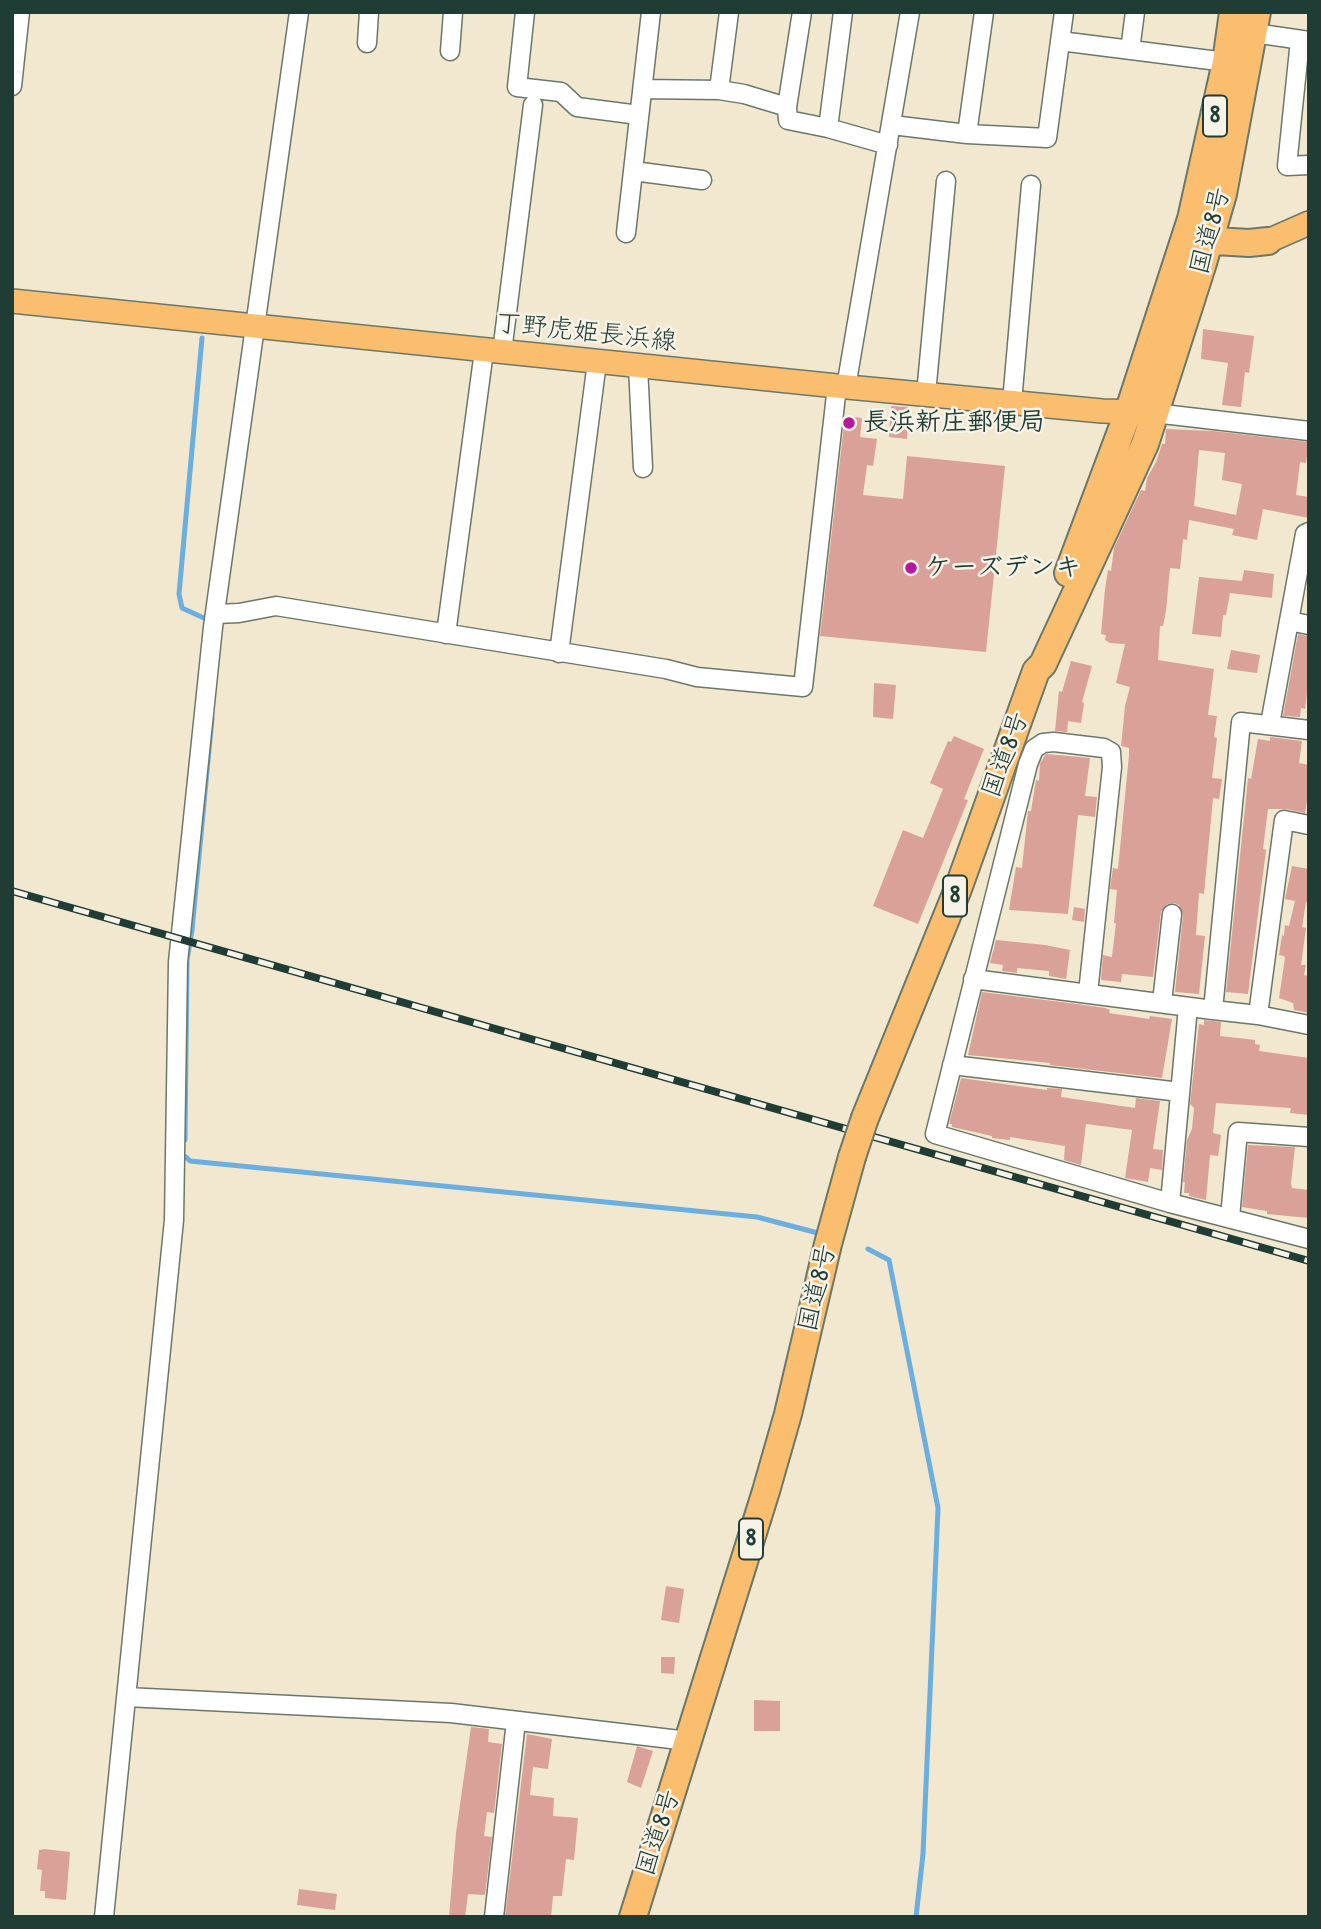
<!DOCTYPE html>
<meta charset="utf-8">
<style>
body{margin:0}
#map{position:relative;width:1321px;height:1929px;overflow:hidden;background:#f2e7cf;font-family:"Patrick Hand",sans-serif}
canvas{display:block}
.frame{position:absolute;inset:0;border:14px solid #1f3d34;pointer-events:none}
</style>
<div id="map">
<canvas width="1321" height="1929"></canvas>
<div class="frame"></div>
</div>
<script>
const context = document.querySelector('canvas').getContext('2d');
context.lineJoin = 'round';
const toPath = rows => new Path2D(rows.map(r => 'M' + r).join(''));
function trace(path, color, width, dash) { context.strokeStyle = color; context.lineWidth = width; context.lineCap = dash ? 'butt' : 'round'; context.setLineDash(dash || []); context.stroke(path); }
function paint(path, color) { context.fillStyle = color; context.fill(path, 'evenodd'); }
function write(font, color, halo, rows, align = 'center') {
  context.font = font + ' "Patrick Hand","Klee One",sans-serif'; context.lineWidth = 5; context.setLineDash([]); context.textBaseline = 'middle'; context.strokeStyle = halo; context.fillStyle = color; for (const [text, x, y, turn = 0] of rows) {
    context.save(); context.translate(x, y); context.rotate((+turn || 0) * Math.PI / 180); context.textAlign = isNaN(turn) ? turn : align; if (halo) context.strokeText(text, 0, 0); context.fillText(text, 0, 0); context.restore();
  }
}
const stream = toPath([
 [202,338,179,594,182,608,206,619],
 [185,1140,187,960,192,930,212,718],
 [186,1157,190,1161,757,1217,818,1233],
 [868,1249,889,1260,938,1508,923,1854,916,1917]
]);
const building = toPath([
 [1203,329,1254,336,1249,373,1245,372,1241,407,1222,405,1228,363,1201,359],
 [891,406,909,407,907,439,889,437],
 [845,416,862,418,860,437,877,439,873,466,867,465,863,495,903,499,907,456,1005,466,986,652,820,636],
 [1166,429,1213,431,1309,442,1306,463,1300,462,1296,495,1309,497,1309,518,1263,509,1257,540,1232,535,1234,529,1189,520,1187,540,1183,539,1180,569,1170,568,1166,611,1163,626,1160,626,1158,660,1214,669,1208,715,1217,716,1214,737,1217,738,1212,778,1222,779,1219,799,1213,798,1204,894,1199,893,1196,935,1205,936,1199,994,1175,992,1183,915,1179,905,1174,903,1167,904,1161,912,1153,977,1122,974,1121,982,1101,980,1103,955,1112,957,1116,923,1114,923,1117,890,1110,889,1113,868,1118,869,1129,755,1129,748,1121,746,1125,706,1130,687,1116,683,1125,644,1110,643,1105,640,1106,635,1101,634,1105,589,1108,570,1111,571,1114,548,1141,490,1145,491,1147,478,1156,462,1162,444,1165,444],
 [1199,450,1225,453,1222,480,1242,484,1236,515,1194,506],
 [1244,570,1274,574,1272,598,1230,593,1226,615,1223,615,1221,637,1192,634,1199,577,1242,581],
 [1298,634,1309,636,1309,678,1305,709,1301,708,1300,717,1283,716],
 [1231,650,1260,655,1257,673,1227,669],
 [1071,661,1092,666,1082,702,1084,703,1081,723,1068,721,1067,732,1055,731,1059,691,1062,692],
 [874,683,896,685,893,719,873,717],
 [954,736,984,749,964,799,968,800,918,924,873,906,903,830,923,838,943,789,930,783,948,741,951,742],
 [1270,737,1302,741,1299,763,1309,765,1309,789,1305,813,1286,809,1268,809,1263,849,1266,850,1248,994,1226,992,1248,778,1251,779,1258,739,1270,741],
 [1046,754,1090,758,1085,796,1097,797,1095,817,1078,815,1068,914,1009,910,1016,867,1022,868,1028,811,1031,811,1036,780,1039,781,1040,763],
 [1292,866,1309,869,1309,902,1306,902,1302,927,1306,928,1301,965,1306,965,1304,975,1309,976,1309,1013,1294,1010,1293,1003,1279,998,1285,958,1284,956,1279,955,1282,935,1284,936,1285,925,1289,926,1295,901,1285,899],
 [1074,907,1085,909,1084,922,1072,920],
 [996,940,1045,945,1070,950,1066,979,1049,976,1049,971,1017,968,1017,973,1002,971,1003,965,990,963],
 [982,992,1077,1004,1105,1008,1110,1010,1109,1013,1149,1019,1150,1016,1172,1019,1162,1078,1050,1065,1050,1063,968,1055],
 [1204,1020,1221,1022,1220,1036,1255,1040,1255,1044,1260,1045,1259,1051,1309,1058,1309,1115,1290,1113,1291,1108,1216,1103,1213,1133,1221,1135,1218,1156,1210,1155,1206,1200,1189,1196,1189,1193,1184,1193,1185,1182,1183,1182,1187,1140,1192,1129,1194,1108,1190,1104,1199,1024,1204,1025],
 [961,1078,1047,1090,1047,1088,1062,1089,1061,1097,1135,1108,1136,1098,1160,1101,1153,1149,1163,1150,1162,1170,1150,1168,1148,1182,1125,1178,1132,1130,1086,1124,1081,1165,1064,1160,1065,1146,1010,1137,1010,1140,992,1138,992,1136,952,1127,952,1124,949,1124],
 [1248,1145,1295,1147,1291,1183,1292,1188,1309,1190,1309,1218,1267,1214,1267,1211,1242,1207],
 [666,1586,684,1589,679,1623,661,1620],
 [661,1657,675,1657,674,1674,661,1673],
 [754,1700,780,1701,780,1731,754,1731],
 [471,1727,489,1729,488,1742,502,1744,494,1813,487,1812,484,1836,492,1837,485,1895,468,1894,465,1917,449,1917,456,1833],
 [527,1734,552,1739,548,1769,533,1767,530,1795,554,1798,553,1816,578,1818,574,1860,566,1859,562,1896,553,1896,551,1917,505,1917],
 [637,1746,653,1751,641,1788,627,1782],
 [44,1849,70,1852,66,1900,45,1898,45,1891,40,1891,42,1870,37,1869,39,1850],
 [299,1889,337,1894,335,1910,297,1905]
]);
const minor = toPath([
 [525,12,517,87,561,92,577,107,639,115],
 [802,12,787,107,788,120,828,128,888,145],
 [1254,33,1309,41],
 [1300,40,1287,166,1309,165],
 [1060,41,1226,62],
 [367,43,369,12],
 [1130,50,1135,12],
 [450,51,453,12],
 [12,86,20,12],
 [643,89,719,90,744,94,787,107],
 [719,90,729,12],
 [892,125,967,134,1047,138,1064,12],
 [828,128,843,12],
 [967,134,984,12],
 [633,171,702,180],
 [626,233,651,12],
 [502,352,533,105],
 [638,366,643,468],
 [846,387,910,12],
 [926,394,946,181],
 [1012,402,1031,185],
 [1154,413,1309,431],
 [215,614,239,613,276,606,666,669,697,677,803,687,837,386],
 [1289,621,1309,625],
 [446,634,484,351],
 [559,653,597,362],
 [1270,724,1305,534,1309,532],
 [973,979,1213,1010,1241,722,1309,730],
 [1088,993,1112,767,1111,752,1104,748,1054,742,1043,743,1034,749,1028,764,935,1134,1170,1203,1309,1239],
 [1162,1002,1172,914],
 [1213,1010,1258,1015,1309,1025],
 [1258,1015,1284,820,1309,825],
 [952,1065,1180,1092],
 [1170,1203,1188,1007],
 [1230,1217,1238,1132,1309,1137],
 [126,1697,451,1713,688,1741],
 [104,1917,174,1220,178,962,213,627,299,12],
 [494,1917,516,1721]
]);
const major = toPath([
 [1268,241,1309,223],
 [12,301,837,386,1102,411,1144,412]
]);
const highway = toPath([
 [1195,248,1198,245,1215,241,1249,243,1268,241],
 [1068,573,1129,410,1191,219,1226,62,1233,12],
 [865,1118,958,889,1036,671,1043,664,1145,444,1203,263,1223,194,1257,12],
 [633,1917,766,1491,788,1414,828,1244,852,1157]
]);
const rail = toPath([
 [12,891,1309,1261]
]);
const highwayBridge = toPath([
 [852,1157,865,1118]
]);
const markers = [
 [849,423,7,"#b5179e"],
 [911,568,7,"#b5179e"]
];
const shields = [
 [1215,116,24],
 [955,896,24],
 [751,1539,24]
];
const shieldNames = [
 ["8",1215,116],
 ["8",955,896],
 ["8",751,1539]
];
const streetNames = [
 ["国道8号",1211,231,-75],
 ["丁野虎姫長浜線",586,333,6],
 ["国道8号",1006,755,-70],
 ["国道8号",818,1288,-77],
 ["国道8号",659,1833,-72]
];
const poiNames = [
 ["長浜新庄郵便局",863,423],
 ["ケーズデンキ",925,568]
];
trace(stream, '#6aafe0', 5);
paint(building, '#daa198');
trace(minor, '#69786a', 21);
trace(major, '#69786a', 26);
trace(highway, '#69786a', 30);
trace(minor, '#fff', 18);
trace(major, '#fbbe6e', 23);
trace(highway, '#fbbe6e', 26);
trace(rail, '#1f3d34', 8);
trace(rail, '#f7f3e8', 5, [16]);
trace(highwayBridge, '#69786a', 30, []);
trace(highwayBridge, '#fbbe6e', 26);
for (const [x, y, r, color] of markers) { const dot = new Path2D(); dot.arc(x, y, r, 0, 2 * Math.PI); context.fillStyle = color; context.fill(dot); trace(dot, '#f7f3e8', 2.5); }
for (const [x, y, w] of shields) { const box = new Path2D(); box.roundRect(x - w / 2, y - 20.5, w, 41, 5); context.fillStyle = '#f7f3e8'; context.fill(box); trace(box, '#1f3d34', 2); }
write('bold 24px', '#1f3d34', null, shieldNames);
write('26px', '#1f3d34', '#f7f3e8', streetNames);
write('bold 26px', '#1f3d34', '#f7f3e8', poiNames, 'left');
</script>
